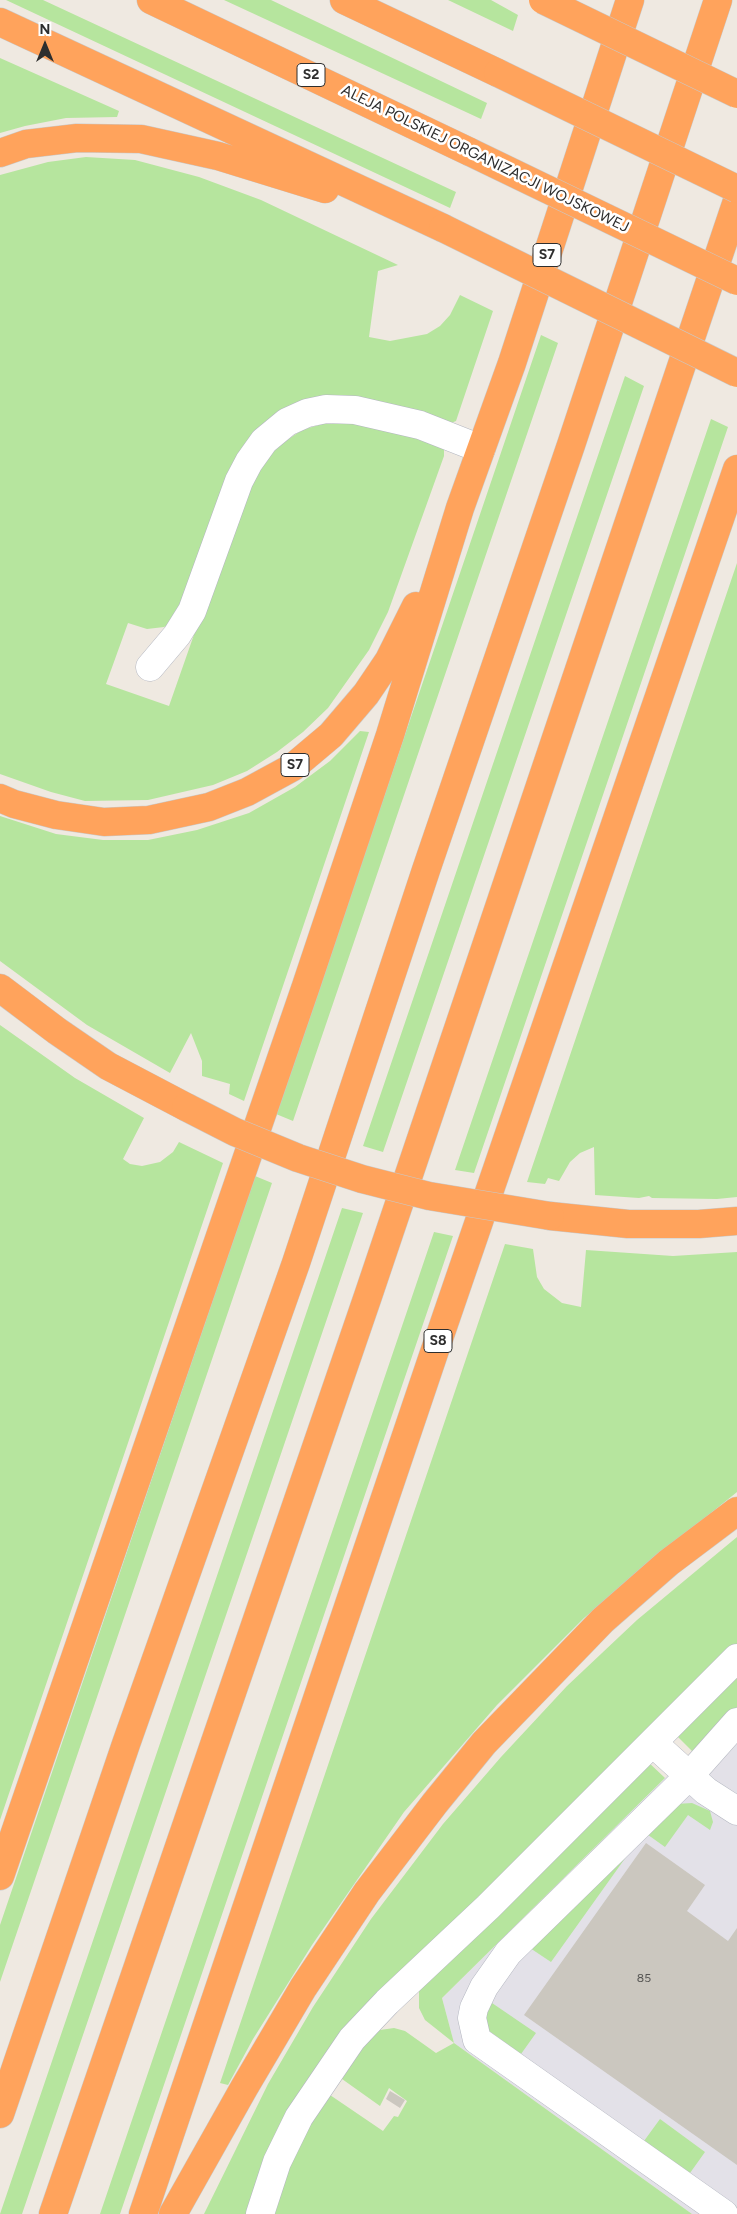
<!DOCTYPE html>
<style>
body{margin:0}
#map{position:relative;width:737px;height:2214px;overflow:hidden;background:#efe9e1;font-family:Figtree,sans-serif}
canvas{display:block}
.north{position:absolute;left:20px;top:20px;width:50px;height:50px;-webkit-text-stroke:4px #fff;paint-order:stroke;rotate:0deg;font-size:14px;font-weight:700;line-height:20px;text-align:center;color:#2e2e2e}
.north::after{content:'';display:block;margin:auto;width:18px;height:22px;background:#2e2e2e;clip-path:polygon(50% 0,100% 100%,50% 72%,0 100%)}
</style>
<div id="map">
<canvas width="737" height="2214"></canvas>
<div class="north">N</div>
</div>
<script>
const context = document.querySelector('canvas').getContext('2d');
context.lineJoin = 'round';
function paint(path, color) { context.fillStyle = color; context.fill(path, 'evenodd'); }
const toPath = rows => new Path2D(rows.map(r => 'M' + r).join(''));
function trace(path, color, width, dash) { context.strokeStyle = color; context.lineWidth = width; context.lineCap = dash ? 'butt' : 'round'; context.setLineDash(dash || []); context.stroke(path); }
function write(font, color, halo, rows, align = 'center') {
  context.font = font + ' Figtree,sans-serif'; context.lineWidth = 5; context.setLineDash([]); context.textBaseline = 'middle'; context.strokeStyle = halo; context.fillStyle = color; for (const [text, x, y, turn = 0] of rows) {
    context.save(); context.translate(x, y); context.rotate((+turn || 0) * Math.PI / 180); context.textAlign = isNaN(turn) ? turn : align; if (halo) context.strokeText(text, 0, 0); context.fillText(text, 0, 0); context.restore();
  }
}
const industrial = toPath([
 [737,1707,737,2214,692,2214,454,2043,442,1998]
]);
const green = toPath([
 [6,0,43,0,456,192,450,208],
 [224,0,271,0,487,103,481,119],
 [448,0,491,0,518,15,513,31],
 [0,58,119,111,117,117,66,118,25,126,0,133],
 [86,157,135,160,199,177,261,200,398,265,378,271,369,337,390,341,427,334,440,326,450,315,460,295,493,311,458,415,456,421,451,423,360,397,328,396,281,410,263,424,243,446,237,458,183,608,172,623,164,627,147,629,128,623,106,684,169,706,237,512,258,473,271,454,284,442,302,430,322,424,350,423,401,430,444,449,444,456,388,612,369,650,328,708,303,732,277,752,247,771,213,785,148,800,85,801,51,792,0,774,0,175,48,162],
 [541,335,558,343,293,1121,276,1114],
 [625,376,644,386,383,1152,363,1146],
 [711,419,728,427,588,839,474,1173,455,1170],
 [737,563,737,1197,717,1199,652,1198,649,1196,639,1198,595,1195,594,1147,580,1153,570,1162,559,1181,548,1178,545,1184,527,1182],
 [360,731,369,732,244,1101,229,1094,230,1084,202,1076,202,1061,191,1033,170,1073,87,1025,0,961,0,816,56,834,103,840,148,840,197,830,249,813,295,787,330,761],
 [0,1025,75,1078,144,1118,123,1159,130,1164,142,1166,160,1162,173,1152,179,1142,223,1163,0,1820],
 [255,1176,272,1183,0,1982,0,1925],
 [342,1208,363,1213,22,2214,0,2214],
 [434,1232,453,1236,120,2214,100,2214],
 [505,1244,533,1249,537,1277,544,1289,562,1303,581,1307,586,1250,673,1256,737,1252,737,1492,649,1563,584,1618,497,1705,404,1812,312,1945,253,2039,228,2085,220,2083],
 [737,1537,737,1644,370,2004,249,2214,204,2214,268,2084,313,2007,371,1919,443,1824,501,1757,567,1686,637,1620],
 [737,1671,737,1707,692,1751,674,1733],
 [646,1760,665,1778,442,1998,454,2043,692,2214,270,2214,299,2140,330,2095,383,2131,394,2116,398,2117,407,2101,389,2088,380,2106,342,2079,341,2073,372,2035,380,2030,394,2028,405,2031,436,2053,454,2043,425,2020,419,2008,419,1991],
 [692,1803,710,1811,713,1822,710,1830,688,1815,665,1847,644,1832,676,1804],
 [641,1836,551,1962,530,1948],
 [492,2003,536,2033,521,2054,489,2031,486,2019,487,2010],
 [660,2119,705,2152,690,2173,644,2141]
]);
const building = toPath([
 [646,1843,705,1885,687,1911,728,1941,737,1928,737,2165,524,2015],
 [390,2091,405,2100,400,2108,386,2099]
]);
const minor = toPath([
 [150,667,177,635,192,611,239,481,249,462,264,441,287,422,307,413,326,409,355,410,420,425,481,449],
 [653,1743,706,1791,737,1811],
 [260,2214,277,2162,299,2117,352,2039,387,2002,488,1907,737,1658],
 [724,2214,477,2040,472,2018,474,2008,484,1987,508,1953,689,1776,737,1722]
]);
const highway = toPath([
 [151,0,470,152],
 [344,0,498,73],
 [0,22,443,228],
 [0,153,26,144,77,138,141,139,218,156,325,189],
 [0,798,14,804,56,815,104,822,149,820,209,807,247,792,293,767,331,735,366,694,389,660,416,606],
 [0,988,57,1031,108,1066,186,1107],
 [550,1216,628,1224,699,1224,737,1221],
 [0,1876,306,986,390,735,460,508,512,363,630,0],
 [0,2114,126,1744,296,1263,426,870,571,445,718,0],
 [53,2214,368,1296,737,201],
 [143,2214,436,1347,737,469],
 [173,2214,244,2088,303,1988,367,1892,435,1803,484,1743,603,1620,668,1563,737,1511]
]);
const highwayBridge = toPath([
 [543,0,737,94],
 [498,73,737,189],
 [470,152,737,281],
 [443,228,737,373],
 [186,1107,235,1132,298,1158,362,1179,429,1196,550,1216]
]);
const numberNames = [
 ["85",644,1978]
];
const shields = [
 [311,75,28],
 [547,255,28],
 [295,765,28],
 [438,1341,28]
];
const shieldNames = [
 ["S2",311,75],
 ["S7",547,255],
 ["S7",295,765],
 ["S8",438,1341]
];
const streetNames = [
 ["ALEJA POLSKIEJ ORGANIZACJI WOJSKOWEJ",485,159,26]
];
paint(industrial, '#e3e1e8');
paint(green, '#b6e59e');
paint(building, '#cbc7bf');
trace(minor, '#b4b7c1', 29);
trace(highway, '#c9c9c9', 29);
trace(minor, '#fff', 28);
trace(highway, '#ffa35c', 28);
trace(highwayBridge, '#c9c9c9', 29, []);
trace(highwayBridge, '#ffa35c', 28);
write('12px', '#555452', null, numberNames);
for (const [x, y, w] of shields) { const box = new Path2D(); box.roundRect(x - w / 2, y - 11.5, w, 23, 4); context.fillStyle = '#fff'; context.fill(box); trace(box, '#2e2e2e', 1); }
write('bold 14px', '#2e2e2e', null, shieldNames);
write('15px', '#2e2e2e', '#fff', streetNames);
</script>
